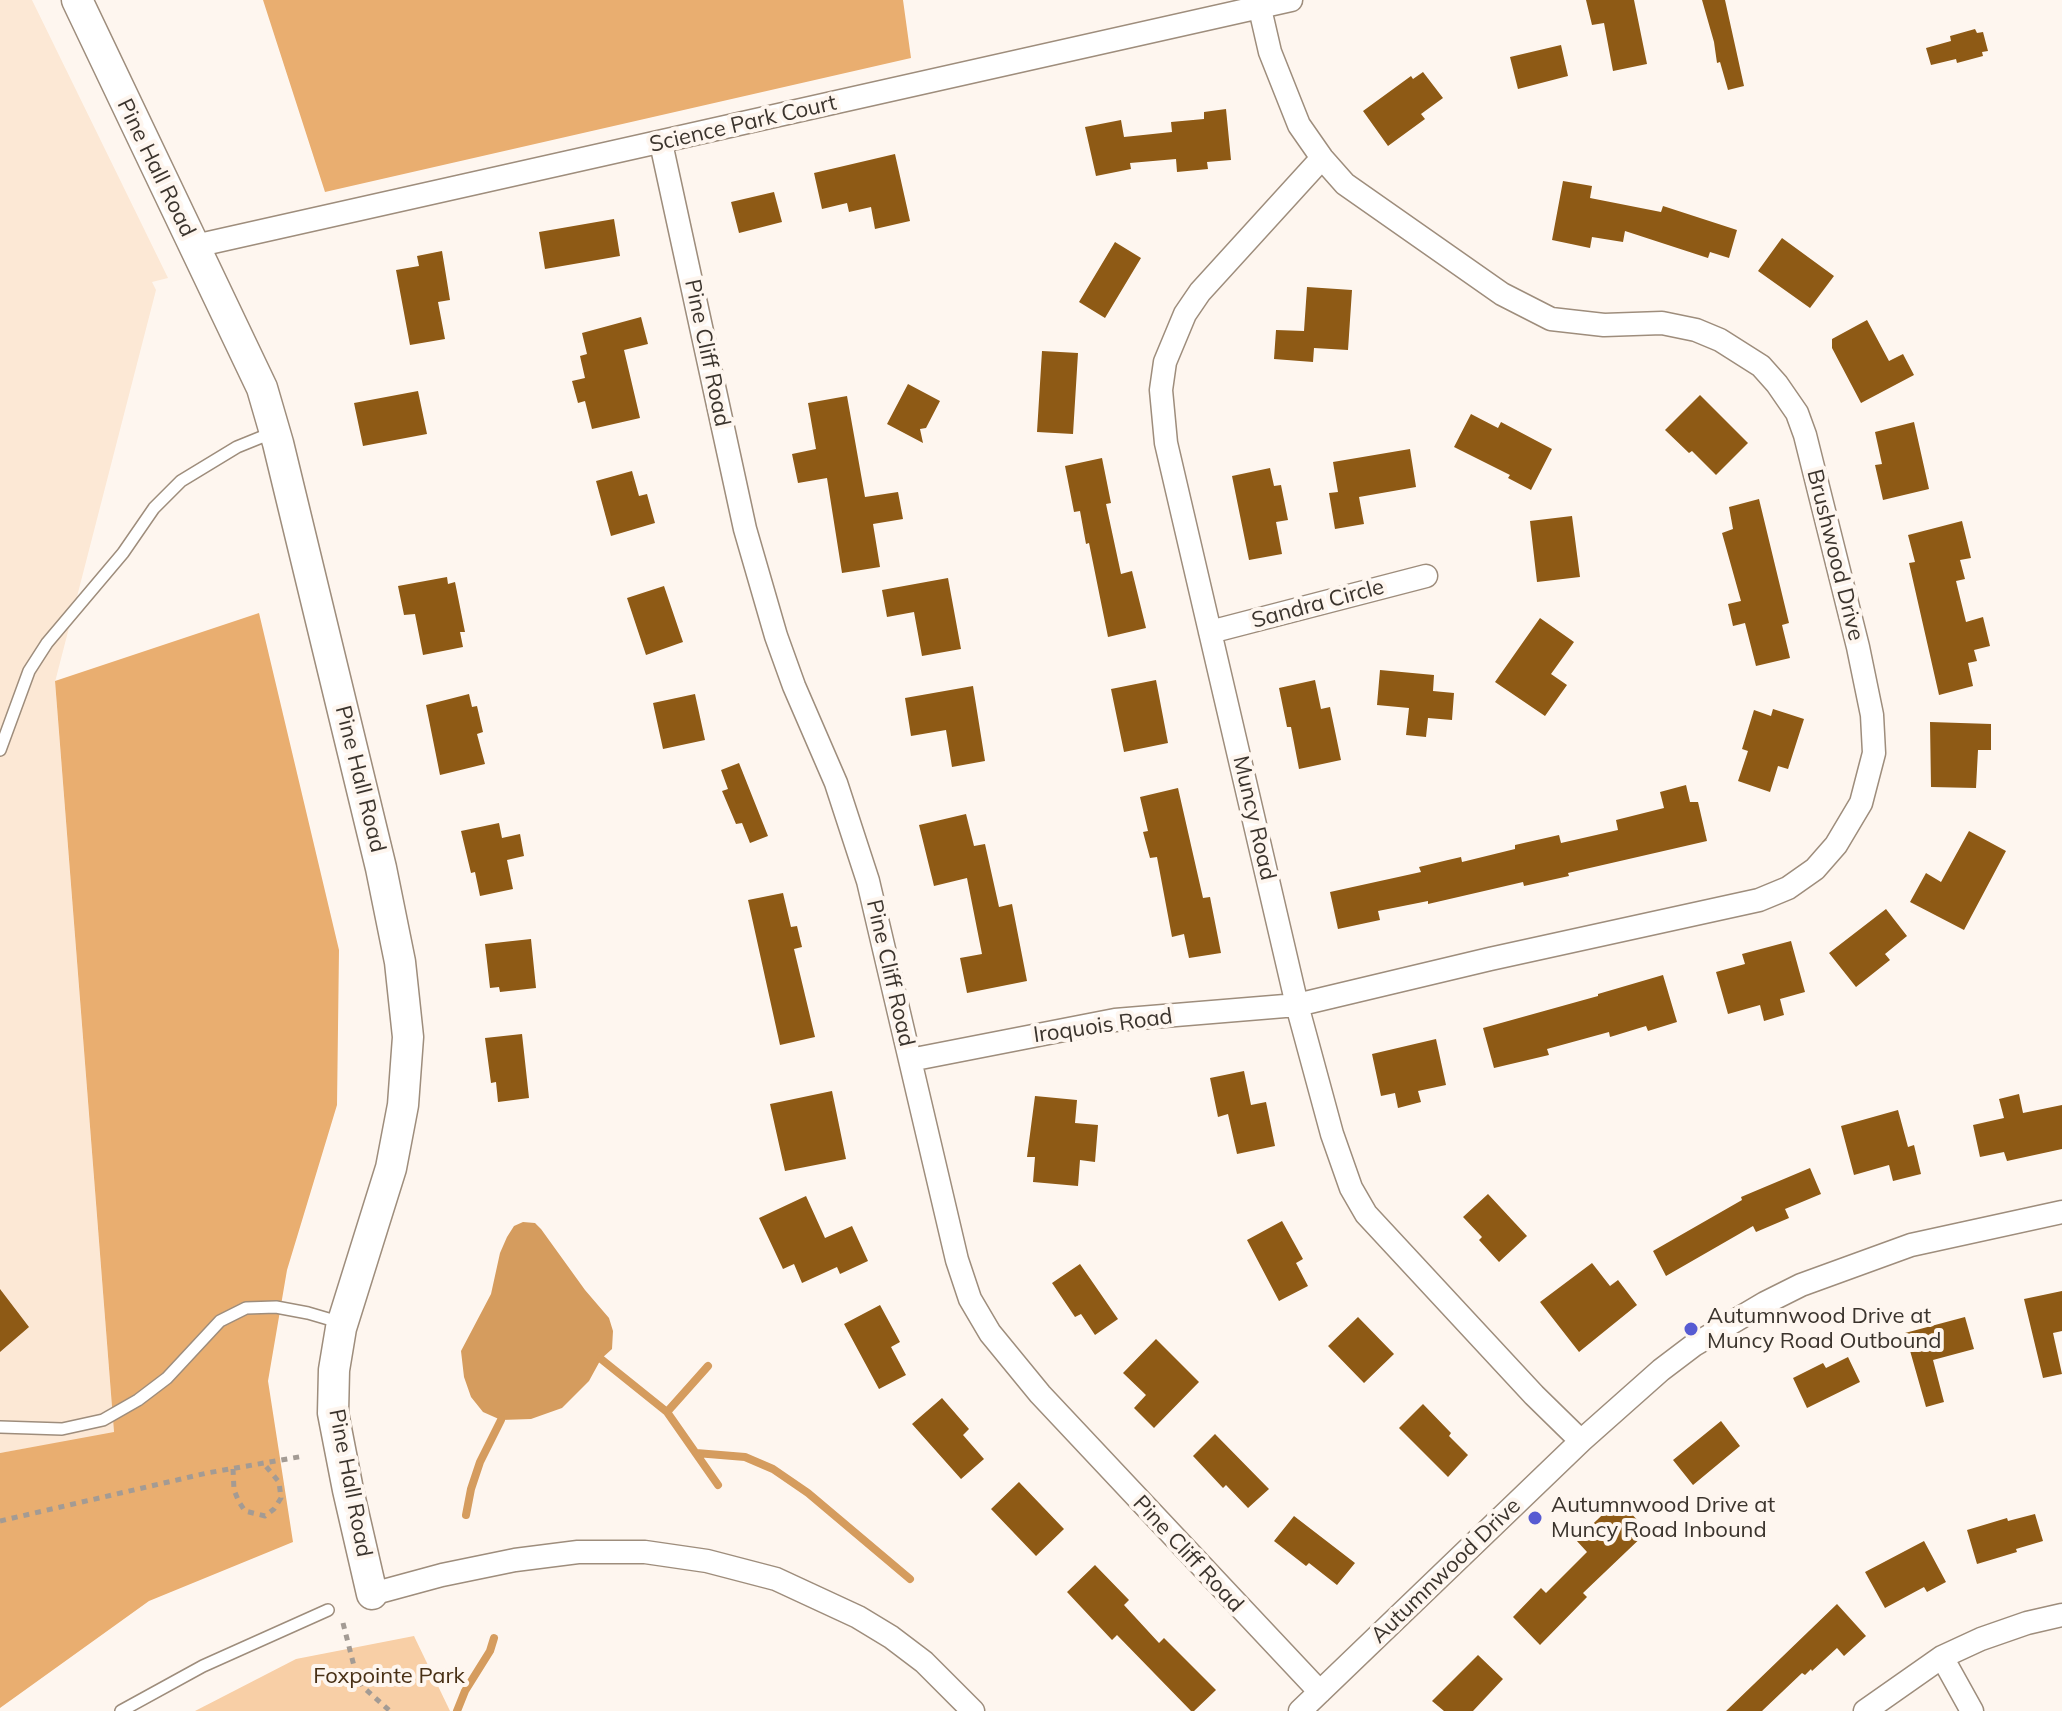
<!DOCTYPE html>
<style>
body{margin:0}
canvas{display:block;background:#fef6ef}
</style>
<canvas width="2062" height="1711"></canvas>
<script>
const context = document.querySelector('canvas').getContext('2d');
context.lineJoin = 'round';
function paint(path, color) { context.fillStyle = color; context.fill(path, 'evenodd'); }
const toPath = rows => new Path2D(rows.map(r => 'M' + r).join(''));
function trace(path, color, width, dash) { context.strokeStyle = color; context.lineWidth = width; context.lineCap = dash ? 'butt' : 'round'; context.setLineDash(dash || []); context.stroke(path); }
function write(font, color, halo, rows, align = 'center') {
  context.font = font + ' Mulish,sans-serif'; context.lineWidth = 8; context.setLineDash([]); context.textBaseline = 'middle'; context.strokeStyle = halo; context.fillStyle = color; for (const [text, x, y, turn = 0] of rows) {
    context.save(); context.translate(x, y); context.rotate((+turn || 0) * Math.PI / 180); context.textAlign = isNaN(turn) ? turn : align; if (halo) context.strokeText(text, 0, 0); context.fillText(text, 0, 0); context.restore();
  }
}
const built = toPath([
 [0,0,32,0,168,278,152,282,156,290,55,682,114,1433,0,1453]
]);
const green = toPath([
 [414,1636,450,1711,195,1711,296,1659]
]);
const forest = toPath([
 [263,0,903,0,911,58,325,192],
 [259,613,339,950,337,1105,287,1270,268,1381,293,1542,149,1601,0,1708,0,1453,114,1432,55,681]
]);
const water = toPath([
 [523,1222,535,1223,541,1229,585,1290,609,1318,613,1331,612,1349,601,1359,589,1381,562,1408,531,1419,501,1420,483,1412,471,1397,464,1377,461,1351,491,1294,500,1253,507,1237,514,1226]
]);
const stream = toPath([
 [601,1359,667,1412,718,1485],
 [667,1412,708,1366],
 [696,1453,745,1457,773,1469,808,1493,910,1579],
 [466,1515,471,1489,480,1462,501,1420],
 [457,1711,465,1691,490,1651,494,1638]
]);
const building = toPath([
 [1586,0,1634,0,1647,64,1613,71,1604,23,1592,25],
 [1702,0,1725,0,1744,86,1728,90,1720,62,1717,63,1714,42],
 [1975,29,1977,33,1983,32,1988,51,1982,52,1983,56,1957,63,1956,59,1931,65,1926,48,1951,41,1950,36],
 [1561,45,1568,76,1518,89,1510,57],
 [1423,72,1443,98,1421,114,1425,119,1388,146,1363,111,1411,76,1413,79],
 [1226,109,1231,160,1207,162,1208,169,1177,172,1176,159,1130,163,1131,169,1096,176,1085,127,1121,120,1124,137,1172,132,1171,122,1204,119,1204,112],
 [895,154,910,221,875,229,871,207,849,212,847,203,822,209,814,173],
 [1563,181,1592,186,1590,198,1661,212,1663,206,1737,230,1729,258,1710,252,1708,258,1625,231,1623,242,1592,237,1590,248,1552,240],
 [774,192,782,222,739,233,731,202],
 [614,219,620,256,545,269,539,232],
 [1782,238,1834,276,1810,308,1758,271],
 [1115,242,1141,258,1105,318,1079,302],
 [442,251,450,300,438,302,445,339,410,345,396,270,419,266,417,256],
 [1307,287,1352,290,1348,350,1314,348,1313,362,1274,359,1276,330,1304,331],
 [641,317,648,344,624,350,640,418,592,429,585,401,578,403,572,381,585,378,580,356,587,354,582,333],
 [1867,320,1889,361,1903,354,1914,375,1861,403,1832,348,1832,339],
 [1042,351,1078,353,1073,434,1037,432],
 [908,384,940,401,926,428,920,429,923,443,887,424],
 [418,391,427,434,363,446,354,403],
 [1700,395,1748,443,1716,475,1692,451,1689,453,1665,430],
 [847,396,865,497,898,492,903,519,873,524,880,567,842,573,827,478,798,483,792,454,816,449,808,403],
 [1471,414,1498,428,1501,422,1552,449,1531,490,1508,478,1510,475,1454,447],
 [1914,422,1929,489,1883,500,1875,465,1882,464,1875,432],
 [1410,449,1416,487,1359,497,1364,524,1335,529,1329,493,1338,492,1333,462],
 [1102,458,1111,503,1106,504,1121,574,1132,571,1146,628,1108,637,1089,543,1086,544,1080,511,1074,512,1065,466],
 [1270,468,1274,486,1281,485,1288,520,1276,522,1282,554,1249,560,1232,476],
 [632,471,639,496,647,494,655,523,611,536,596,481],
 [1759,499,1789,623,1782,625,1790,658,1756,666,1745,623,1733,626,1728,604,1741,601,1722,533,1733,529,1729,507],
 [1572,516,1580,577,1537,582,1530,521],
 [1962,521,1971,558,1960,560,1965,579,1956,581,1966,622,1983,617,1990,646,1974,650,1977,661,1968,663,1973,686,1939,695,1909,563,1915,562,1908,535],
 [447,577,448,584,455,582,465,632,460,632,463,647,423,655,415,614,404,615,398,586],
 [948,578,961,649,922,656,914,612,887,617,882,590],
 [664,586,683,642,646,655,627,598],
 [1540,618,1574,642,1551,674,1567,685,1545,716,1495,682],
 [1380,670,1434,675,1433,691,1454,693,1452,720,1428,718,1426,737,1406,735,1409,708,1377,705],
 [1156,680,1168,743,1124,752,1111,689],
 [1315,680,1321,709,1330,707,1341,760,1299,769,1291,727,1287,727,1279,688],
 [973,686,985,761,952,767,946,730,911,736,905,698],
 [469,694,472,707,477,706,483,732,477,734,485,764,440,775,426,705],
 [695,694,705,740,663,749,653,703],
 [1773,709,1804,719,1788,769,1778,766,1770,792,1738,781,1748,751,1742,749,1754,710,1771,716],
 [1930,722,1991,724,1991,750,1978,750,1976,788,1931,787],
 [739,763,768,836,750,843,742,823,736,824,722,791,728,789,721,770],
 [1686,785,1690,802,1698,802,1707,841,1568,873,1569,876,1524,886,1523,882,1428,904,1428,901,1378,911,1380,920,1338,929,1330,892,1421,872,1419,867,1448,860,1461,857,1462,862,1515,849,1515,845,1559,835,1561,843,1618,830,1616,820,1664,808,1660,792],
 [1178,788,1203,898,1210,897,1221,953,1189,958,1184,934,1172,937,1157,857,1150,858,1143,832,1148,831,1140,797],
 [966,814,974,846,985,844,999,907,1012,904,1027,981,967,993,960,958,982,954,967,878,934,886,919,825],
 [499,823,502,838,520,834,524,856,507,860,513,889,480,896,475,872,471,873,461,831],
 [1969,831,2006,851,1964,930,1910,902,1926,873,1941,882],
 [783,893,791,927,797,926,802,947,794,949,815,1037,780,1045,748,900],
 [1886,909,1907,936,1885,954,1890,960,1856,987,1829,953],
 [531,939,536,988,500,992,499,987,490,988,485,944],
 [1791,941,1805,992,1780,999,1784,1015,1764,1021,1760,1005,1728,1014,1716,972,1745,964,1742,954],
 [1663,975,1677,1022,1648,1031,1646,1026,1610,1037,1609,1032,1547,1049,1549,1055,1494,1068,1483,1028,1598,996,1598,994],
 [522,1034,529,1098,498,1102,496,1082,491,1083,485,1038],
 [1436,1039,1446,1085,1418,1091,1421,1102,1398,1108,1395,1093,1381,1096,1372,1054],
 [1244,1071,1251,1105,1266,1102,1275,1146,1237,1154,1228,1114,1218,1117,1210,1078],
 [832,1091,846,1159,785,1171,770,1104],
 [2019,1094,2023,1113,2062,1105,2062,1149,2007,1161,2004,1152,1980,1157,1973,1125,2004,1118,1999,1099],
 [1035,1096,1077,1100,1075,1123,1098,1125,1095,1162,1080,1160,1078,1186,1033,1182,1035,1157,1027,1157],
 [1898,1110,1908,1147,1914,1145,1921,1174,1893,1181,1889,1165,1854,1175,1841,1126],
 [1810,1168,1821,1194,1785,1209,1789,1218,1756,1232,1753,1226,1666,1276,1653,1251,1742,1200,1741,1197],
 [1488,1194,1527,1236,1499,1262,1479,1240,1482,1237,1463,1217],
 [806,1196,825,1238,852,1226,868,1261,840,1274,837,1267,802,1283,794,1264,783,1269,759,1218],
 [1282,1221,1303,1259,1296,1263,1308,1286,1279,1301,1247,1240],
 [1592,1263,1610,1286,1618,1280,1637,1305,1579,1352,1540,1302],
 [1080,1264,1118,1319,1095,1335,1081,1314,1075,1317,1052,1283],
 [0,1289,29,1327,0,1352],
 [2062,1291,2062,1331,2053,1333,2062,1374,2043,1378,2024,1299],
 [880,1305,900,1342,891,1347,906,1375,879,1389,844,1324],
 [1358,1317,1394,1354,1364,1383,1328,1346],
 [1965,1317,1974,1349,1933,1360,1944,1402,1926,1407,1905,1333],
 [1156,1339,1199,1382,1154,1428,1134,1408,1146,1395,1123,1373],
 [1848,1357,1860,1382,1807,1408,1793,1378,1823,1363,1826,1368],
 [942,1398,969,1429,963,1435,984,1459,961,1479,912,1424],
 [1423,1404,1451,1433,1449,1436,1468,1455,1448,1477,1399,1428],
 [1721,1421,1740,1446,1693,1485,1673,1460],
 [1215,1434,1269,1489,1248,1508,1226,1485,1223,1488,1193,1456],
 [1019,1482,1064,1529,1036,1556,991,1509],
 [1618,1500,1648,1531,1583,1593,1587,1597,1540,1645,1513,1617,1541,1588,1546,1593,1587,1552,1576,1540],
 [2035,1514,2043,1541,2016,1549,2017,1552,1977,1564,1967,1530,2007,1518,2008,1521],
 [1294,1516,1355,1563,1337,1585,1309,1563,1306,1566,1274,1541],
 [1924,1541,1946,1582,1927,1592,1924,1587,1885,1608,1865,1572],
 [1095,1565,1129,1600,1124,1605,1159,1643,1164,1638,1216,1690,1194,1711,1191,1711,1117,1635,1112,1640,1067,1592],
 [1837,1604,1866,1636,1844,1656,1837,1648,1812,1671,1811,1669,1805,1675,1802,1673,1762,1711,1726,1711],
 [1478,1655,1503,1679,1473,1711,1444,1711,1432,1701]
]);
const path = toPath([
 [233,1469,234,1490,239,1502,245,1511,265,1516,274,1509,281,1498,279,1482,264,1464],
 [0,1521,207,1473,304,1456],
 [343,1623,355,1670,363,1687,390,1711]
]);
const lane = toPath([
 [0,750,29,671,47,643,123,553,154,508,181,481,237,447,274,432],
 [0,1427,62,1429,103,1420,138,1400,167,1378,220,1321,246,1308,276,1307,308,1313,342,1323],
 [121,1711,203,1666,328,1610]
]);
const street = toPath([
 [661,143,745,529,776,636,794,686,836,783,868,881,957,1260,970,1299,990,1333,1040,1394,1320,1692],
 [1322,158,1200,292,1185,314,1165,362,1161,390,1166,443,1297,1005,1332,1134,1351,1188,1366,1214,1534,1395,1581,1441],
 [195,246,1291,0],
 [1210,632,1426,576],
 [910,1060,1115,1020,1297,1005,1490,959,1759,900,1788,888,1815,869,1836,845,1861,803,1874,753,1872,715,1858,647,1805,435,1797,413,1777,384,1761,366,1720,340,1696,330,1662,323,1604,325,1551,319,1502,294,1345,184,1322,158,1299,125,1270,52,1258,0],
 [372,1594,442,1575,515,1560,578,1552,645,1552,707,1561,776,1579,858,1617,891,1637,924,1662,973,1711],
 [1942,1657,1972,1711],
 [1300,1711,1581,1441,1661,1370,1694,1345,1765,1303,1801,1285,1911,1245,2062,1212],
 [1865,1711,1942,1657,1981,1639,2027,1623,2062,1615]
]);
const secondary = toPath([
 [77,0,262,388,278,443,381,868,400,962,408,1037,403,1105,391,1168,341,1328,334,1370,333,1413,348,1490,372,1594]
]);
const markers = [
 [1691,1329,8,"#575bd2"],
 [1535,1518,8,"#575bd2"]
];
const streetNames = [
 ["Science Park Court",743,124,-13],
 ["Pine Hall Road",156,168,64],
 ["Pine Cliff Road",707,353,78],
 ["Brushwood Drive",1835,555,76],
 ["Sandra Circle",1318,604,-15],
 ["Pine Hall Road",360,779,76],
 ["Muncy Road",1254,818,77],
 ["Pine Cliff Road",890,973,77],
 ["Iroquois Road",1103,1026,-8],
 ["Pine Hall Road",350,1483,79],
 ["Pine Cliff Road",1188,1554,47],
 ["Autumnwood Drive",1446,1571,-44]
];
const poiNames = [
 ["Autumnwood Drive at",1707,1316],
 ["Muncy Road Outbound",1707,1341],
 ["Autumnwood Drive at",1551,1505],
 ["Muncy Road Inbound",1551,1530]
];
const parkNames = [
 ["Foxpointe Park",389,1676]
];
paint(built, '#fce8d5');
paint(green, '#f8cfa6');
paint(forest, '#e9ae70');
paint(water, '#d59c5e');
trace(stream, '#d59c5e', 8);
paint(building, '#8e5a15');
trace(lane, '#9e8d7c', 14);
trace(street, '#9e8d7c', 25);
trace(secondary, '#9e8d7c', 33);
trace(path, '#a39b94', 5, [6, 6]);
trace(lane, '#fff', 11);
trace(street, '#fff', 22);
trace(secondary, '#fff', 30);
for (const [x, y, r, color] of markers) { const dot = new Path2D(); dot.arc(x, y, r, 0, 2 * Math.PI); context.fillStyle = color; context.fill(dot); trace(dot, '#fef6ef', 3); }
write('22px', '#3b342d', '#fef6ef', streetNames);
write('22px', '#3b342d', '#fef6ef', poiNames, 'left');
write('22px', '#483015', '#fef6ef', parkNames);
</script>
